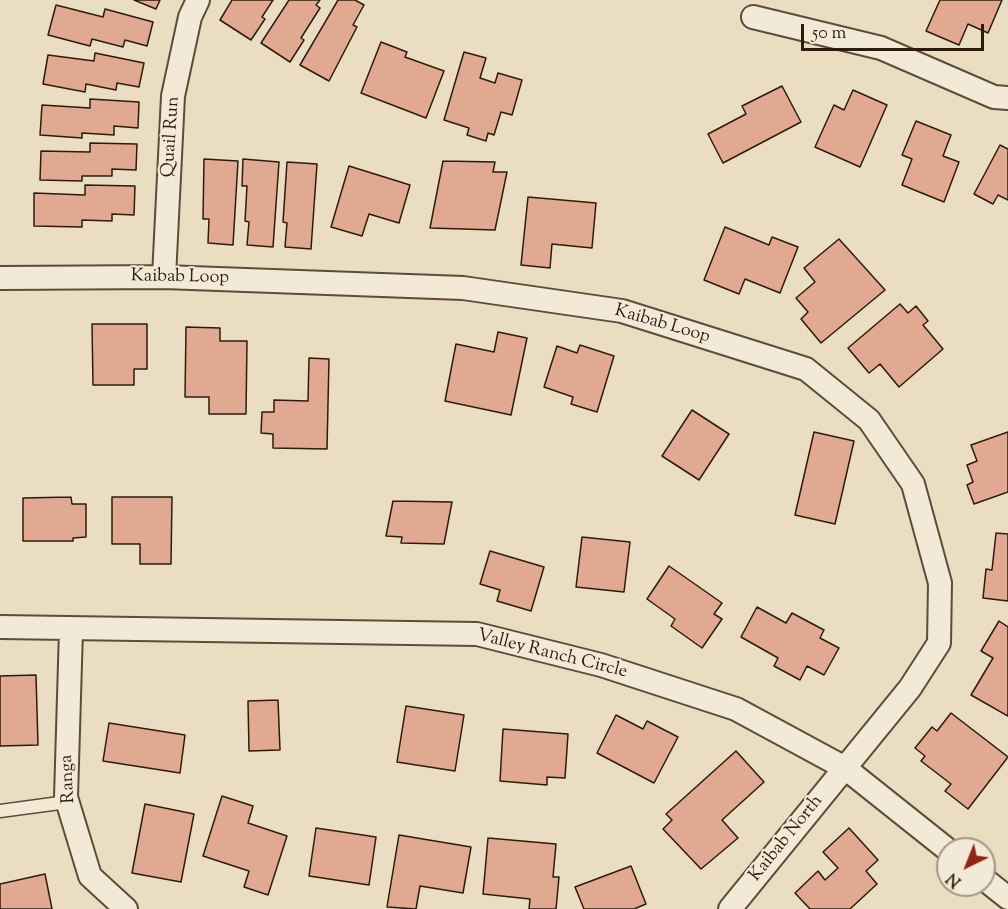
<!DOCTYPE html>
<style>
body{margin:0}
#map{position:relative;width:1008px;height:909px;overflow:hidden;background:#ebddc1;font-family:"Sorts Mill Goudy",serif}
canvas{display:block}
.north{position:absolute;left:936px;top:837px;width:60px;height:60px;box-sizing:border-box;background:#f2e9d7;border:2px solid #a39786;border-radius:50%;rotate:223deg;font-size:16px;font-weight:700;line-height:24px;text-align:center;color:#2d1c0d}
.north::after{content:'';display:block;margin:auto;width:21px;height:27px;background:#8f2418;clip-path:polygon(50% 0,100% 100%,50% 72%,0 100%)}
.scale{position:absolute;left:801px;top:24px;width:183px;height:27px;box-sizing:border-box;border:3px solid #2d1c0d;border-top:0;padding-left:8px;font-size:18px;line-height:21px;white-space:nowrap;color:#2d1c0d;-webkit-text-stroke:4px #f2e9d7;paint-order:stroke}
</style>
<div id="map">
<canvas width="1008" height="909"></canvas>
<div class="north">N</div>
<div class="scale">50 m</div>
</div>
<script>
const context = document.querySelector('canvas').getContext('2d');
context.lineJoin = 'round';
function paint(path, color) { context.fillStyle = color; context.fill(path, 'evenodd'); }
const toPath = rows => new Path2D(rows.map(r => 'M' + r).join(''));
function trace(path, color, width, dash) { context.strokeStyle = color; context.lineWidth = width; context.lineCap = dash ? 'butt' : 'round'; context.setLineDash(dash || []); context.stroke(path); }
function write(font, color, halo, rows, align = 'center') {
  context.font = font + ' "Sorts Mill Goudy",serif'; context.lineWidth = 4.5; context.setLineDash([]); context.textBaseline = 'middle'; context.strokeStyle = halo; context.fillStyle = color; for (const [text, x, y, turn = 0] of rows) {
    context.save(); context.translate(x, y); context.rotate((+turn || 0) * Math.PI / 180); context.textAlign = isNaN(turn) ? turn : align; if (halo) context.strokeText(text, 0, 0); context.fillText(text, 0, 0); context.restore();
  }
}
const building = toPath([
 [134,0,160,0,156,9,134,0],
 [232,0,273,0,262,17,265,19,251,40,220,20,232,0],
 [289,0,320,0,316,5,320,8,301,38,304,40,290,62,261,43,289,0],
 [338,0,355,0,364,5,353,25,357,27,329,81,300,65,338,0],
 [940,0,1002,0,988,33,968,24,959,45,926,31,940,0],
 [56,5,103,17,105,9,153,22,147,46,125,40,123,47,92,39,90,46,48,35,56,5],
 [381,42,407,52,405,57,444,71,426,118,361,93,381,42],
 [464,52,486,58,480,78,495,83,498,73,522,80,512,115,501,112,494,135,488,133,486,141,467,135,469,128,444,120,464,52],
 [95,53,144,63,139,87,117,83,116,90,86,84,85,92,43,84,48,55,94,61,95,53],
 [782,86,801,122,723,163,708,134,746,114,742,106,782,86],
 [853,90,887,105,860,167,815,147,834,105,844,110,853,90],
 [90,99,139,102,138,128,114,126,114,135,82,133,82,138,40,135,42,105,90,108,90,99],
 [916,121,951,135,943,156,959,162,944,202,902,185,912,159,902,155,916,121],
 [90,143,137,144,136,170,112,169,112,176,82,176,82,181,40,180,41,151,90,152,90,143],
 [1000,145,1008,149,1008,200,998,195,993,204,974,194,1000,145],
 [204,159,238,161,233,245,208,243,209,219,203,219,204,159],
 [243,159,279,162,273,247,247,245,249,222,245,221,247,186,242,186,243,159],
 [443,161,495,162,493,172,507,172,495,230,430,228,443,161],
 [287,162,317,164,311,249,285,247,287,223,283,222,287,162],
 [349,166,410,185,399,223,369,214,362,236,331,227,349,166],
 [85,185,135,186,134,215,112,214,112,221,82,220,82,227,34,226,34,193,85,195,85,185],
 [528,197,596,203,592,248,552,244,550,268,521,265,528,197],
 [725,227,769,245,772,237,798,247,780,293,745,279,739,294,704,280,725,227],
 [839,239,885,290,821,343,801,319,808,312,796,298,815,282,804,268,839,239],
 [900,304,908,313,916,306,928,321,923,325,943,349,899,387,880,364,869,373,848,348,900,304],
 [92,324,147,324,147,369,134,369,134,385,93,385,92,324],
 [186,327,220,328,220,341,247,341,246,414,209,414,209,397,185,397,186,327],
 [498,332,527,338,511,415,445,401,456,344,494,352,498,332],
 [580,345,614,356,597,412,571,404,573,397,544,387,557,346,577,353,580,345],
 [309,358,329,359,327,449,273,448,273,434,261,433,262,412,274,412,274,400,308,401,309,358],
 [692,410,729,434,699,480,662,456,692,410],
 [814,432,854,441,835,524,795,515,814,432],
 [1008,432,1008,492,974,504,967,485,973,482,967,465,977,461,971,445,1008,432],
 [71,497,72,504,86,504,86,537,73,538,73,541,23,541,23,498,71,497],
 [112,497,172,497,171,564,140,564,140,544,112,544,112,497],
 [393,501,452,502,444,544,401,543,402,537,386,536,393,501],
 [996,533,1008,534,1008,601,983,598,986,569,992,570,996,533],
 [582,537,630,542,624,592,576,587,582,537],
 [490,551,544,567,531,611,497,601,500,590,480,584,490,551],
 [669,566,722,603,714,614,722,619,702,648,671,626,675,619,647,599,669,566],
 [757,607,786,623,792,613,824,630,820,638,839,648,824,675,807,666,800,680,774,666,778,658,741,637,757,607],
 [999,621,1008,627,1008,716,971,695,993,658,981,651,999,621],
 [36,675,38,745,0,746,0,676,36,675],
 [278,700,280,750,249,751,248,701,278,700],
 [406,706,464,715,455,771,397,762,406,706],
 [951,713,1008,757,968,809,945,791,951,784,921,761,925,756,915,748,932,727,937,731,951,713],
 [616,715,643,729,647,721,678,737,654,783,597,753,616,715],
 [109,723,185,735,180,773,103,761,109,723],
 [503,729,568,734,565,778,547,777,547,785,500,781,503,729],
 [736,751,764,782,722,820,738,838,701,869,663,829,672,820,666,814,736,751],
 [222,796,253,806,248,823,287,836,268,895,244,887,249,871,203,856,222,796],
 [145,804,194,814,181,882,132,873,145,804],
 [316,828,376,837,369,885,309,876,316,828],
 [849,828,878,860,866,871,877,884,850,909,810,909,795,893,818,871,825,880,838,868,823,852,849,828],
 [399,835,471,847,463,893,420,886,416,909,387,907,399,835],
 [488,838,556,844,553,877,559,877,556,909,529,909,530,899,483,894,488,838],
 [631,866,646,904,634,909,584,909,575,887,631,866],
 [45,874,52,909,0,909,0,884,45,874]
]);
const lane = toPath([
 [0,811,67,802]
]);
const street = toPath([
 [753,17,881,48,994,97,1008,98],
 [164,277,173,96,190,17,198,0],
 [0,278,164,277,463,288,622,311,806,369,869,420,913,484,940,583,939,643,910,688,730,909],
 [0,627,477,634,601,665,736,709,845,768,948,850],
 [71,630,66,797,90,876,126,909],
 [984,879,1008,898]
]);
const streetNames = [
 ["Quail Run",172,137,-86],
 ["Kaibab Loop",180,278,1],
 ["Kaibab Loop",662,325,16],
 ["Valley Ranch Circle",552,655,14],
 ["Ranga",69,779,-93],
 ["Kaibab North",787,839,-51]
];
paint(building, '#e1a892');
trace(building, '#2d1c0d', 1.5);
trace(lane, '#5c4c3a', 15);
trace(street, '#5c4c3a', 26);
trace(lane, '#f2e9d7', 12);
trace(street, '#f2e9d7', 22);
write('18px', '#2d1c0d', '#f2e9d7', streetNames);
</script>
